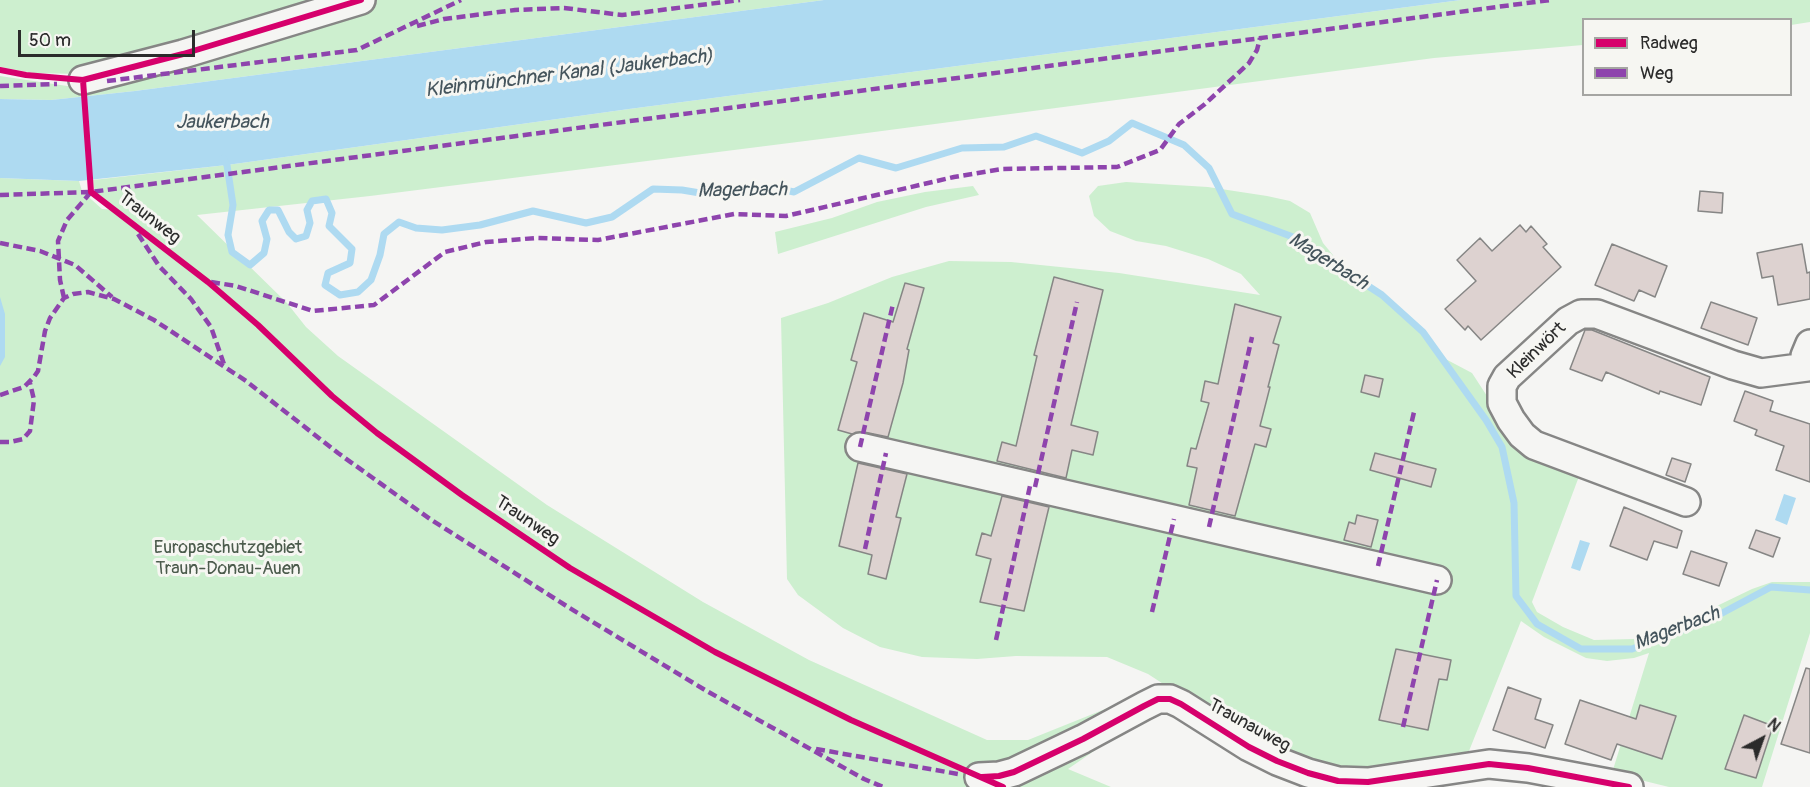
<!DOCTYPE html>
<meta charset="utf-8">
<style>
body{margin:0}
#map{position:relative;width:1810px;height:787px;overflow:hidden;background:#f5f5f3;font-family:Pangolin,sans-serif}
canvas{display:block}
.legend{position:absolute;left:1582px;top:18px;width:210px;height:78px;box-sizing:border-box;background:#f6f6f2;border:2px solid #a5a5a2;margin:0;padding:8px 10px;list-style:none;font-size:18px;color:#2b2b2b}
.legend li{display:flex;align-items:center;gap:12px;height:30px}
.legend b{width:30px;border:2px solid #a5a5a2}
.north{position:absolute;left:1732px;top:709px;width:60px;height:60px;-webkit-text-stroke:4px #f6f6f2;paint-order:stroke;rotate:41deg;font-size:16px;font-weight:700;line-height:24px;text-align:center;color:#2b2b2b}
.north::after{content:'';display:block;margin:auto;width:21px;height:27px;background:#2b2b2b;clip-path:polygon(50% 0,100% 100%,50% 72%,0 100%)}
.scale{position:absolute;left:18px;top:30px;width:177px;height:27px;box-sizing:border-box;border:3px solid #2b2b2b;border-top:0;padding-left:8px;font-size:18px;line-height:21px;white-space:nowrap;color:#2b2b2b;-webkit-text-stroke:4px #f6f6f2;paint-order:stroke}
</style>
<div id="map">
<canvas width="1810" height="787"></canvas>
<ul class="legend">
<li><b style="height:8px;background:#d6006c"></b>Radweg</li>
<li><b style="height:8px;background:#8e44ad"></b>Weg</li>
</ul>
<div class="north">N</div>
<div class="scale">50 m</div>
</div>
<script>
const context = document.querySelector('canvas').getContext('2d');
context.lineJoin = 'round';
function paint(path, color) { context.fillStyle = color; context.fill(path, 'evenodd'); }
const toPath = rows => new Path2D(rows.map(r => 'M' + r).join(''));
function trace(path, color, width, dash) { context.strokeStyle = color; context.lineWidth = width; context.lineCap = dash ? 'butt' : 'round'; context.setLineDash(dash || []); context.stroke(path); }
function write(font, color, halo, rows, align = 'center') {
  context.font = font + ' Pangolin,sans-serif'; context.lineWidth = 6; context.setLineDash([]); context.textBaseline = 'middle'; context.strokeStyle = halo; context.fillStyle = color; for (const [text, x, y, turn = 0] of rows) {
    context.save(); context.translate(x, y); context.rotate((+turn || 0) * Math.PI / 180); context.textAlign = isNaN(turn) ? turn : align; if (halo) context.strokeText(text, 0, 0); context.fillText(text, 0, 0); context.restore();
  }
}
const green = toPath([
 [0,0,345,0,78,74,34,73,0,67],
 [375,0,824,0,135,91,51,100,0,99,0,76,74,87],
 [1461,0,1810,0,1810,22,1791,25,1790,20,1584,20,1583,45,1434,58,829,138,370,196,197,215,287,303,306,327,338,356,547,505,703,602,809,660,987,740,1028,740,1140,695,1120,733,1068,769,1111,787,0,787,0,178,79,181,82,191,102,209,118,210,98,194,94,188,93,180,227,165,629,109],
 [1126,182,1208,187,1267,196,1290,201,1310,213,1323,243,1342,266,1374,291,1422,332,1436,354,1472,373,1487,396,1513,446,1581,471,1532,602,1537,612,1563,627,1594,640,1634,639,1694,617,1752,589,1772,582,1810,582,1810,633,1762,787,1669,787,1612,773,1649,653,1634,658,1607,661,1586,658,1544,637,1521,621,1469,751,1401,769,1368,774,1309,766,1185,698,1148,674,1107,657,1016,656,977,659,922,657,880,647,843,628,798,595,787,579,781,318,828,303,892,277,949,261,1011,262,1119,273,1260,295,1241,274,1208,259,1166,246,1136,241,1110,231,1094,216,1089,196,1098,186],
 [973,186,979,195,926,207,778,254,775,232,832,218,877,202,925,192]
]);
const water = toPath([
 [824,0,1461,0,629,109,227,165,79,181,0,178,0,99,51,100,135,91],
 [0,297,5,314,5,357,0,366],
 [1784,494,1796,498,1787,525,1775,520],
 [1580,540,1590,543,1580,571,1571,568]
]);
const stream = toPath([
 [223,158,227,165,233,205,228,235,232,252,250,265,264,253,267,239,262,221,269,210,278,210,289,232,296,239,306,236,310,223,307,210,312,201,326,199,332,213,329,226,352,249,350,263,328,273,325,285,340,295,358,292,371,280,380,255,384,234,399,222,416,228,442,230,480,225,533,211,586,223,612,217,653,189,682,190,712,195,775,188,794,192,859,158,896,168,962,148,1004,147,1036,136,1082,153,1109,141,1132,123,1184,145,1209,168,1232,214,1293,237,1382,295,1423,332,1486,420,1502,447,1514,503,1516,596,1537,624,1581,649,1632,649,1711,619,1771,587,1810,590]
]);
const building = toPath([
 [1700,191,1723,193,1722,213,1698,211,1700,191],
 [1520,225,1526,232,1531,226,1547,244,1543,247,1561,267,1481,340,1468,326,1465,330,1445,309,1476,281,1457,260,1480,238,1492,251,1520,225],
 [1612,244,1667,266,1655,297,1639,290,1634,301,1595,285,1612,244],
 [1802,244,1807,273,1810,272,1810,299,1778,305,1773,276,1762,278,1757,253,1802,244],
 [1054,277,1103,290,1071,425,1098,432,1093,455,1072,450,1066,478,997,461,1002,442,1016,446,1037,356,1034,355,1054,277],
 [905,283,924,288,907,349,909,350,903,383,888,437,864,432,852,434,838,430,857,362,851,360,864,313,893,322,905,283],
 [1711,302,1757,318,1748,345,1701,328,1711,302],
 [1235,304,1281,317,1273,343,1279,345,1268,387,1270,387,1260,426,1271,429,1266,447,1255,444,1235,516,1189,505,1197,468,1187,466,1191,448,1196,449,1209,403,1201,401,1205,381,1218,384,1235,304],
 [1585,330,1592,330,1710,377,1701,405,1660,391,1659,394,1606,372,1602,381,1570,369,1585,330],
 [1365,375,1383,379,1379,397,1361,392,1365,375],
 [1745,391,1773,401,1770,411,1810,424,1810,482,1776,470,1784,446,1755,435,1757,430,1734,421,1745,391],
 [1375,453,1436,469,1431,487,1370,470,1375,453],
 [1672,458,1691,464,1685,482,1666,475,1672,458],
 [858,463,907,474,896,517,901,518,886,579,868,574,872,555,839,546,858,463],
 [1002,496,1049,507,1024,611,980,602,991,559,976,555,982,533,991,536,1002,496],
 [1624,507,1682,531,1677,548,1654,541,1647,560,1610,546,1624,507],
 [1357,515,1378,520,1371,547,1344,540,1349,522,1355,524,1357,515],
 [1756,530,1780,538,1773,557,1749,548,1756,530],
 [1691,551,1727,563,1719,586,1683,574,1691,551],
 [1396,649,1451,660,1447,680,1439,679,1428,730,1379,720,1396,649],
 [1806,668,1810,669,1810,753,1781,744,1806,668],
 [1508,687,1541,699,1535,719,1553,725,1545,748,1493,730,1508,687],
 [1580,700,1636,719,1640,705,1676,716,1662,759,1617,744,1611,760,1565,744,1580,700],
 [1744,715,1773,726,1756,778,1725,769,1744,715]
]);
const minor = toPath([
 [83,80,183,54,361,0],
 [860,447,1437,580],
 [1686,502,1534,445,1522,435,1511,420,1502,403,1502,386,1507,377,1568,321,1581,314,1597,314,1733,365,1761,373,1807,367,1805,356,1810,344],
 [979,777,999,776,1014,772,1083,739,1144,706,1158,699,1170,699,1181,704,1249,747,1277,761,1308,773,1338,781,1368,782,1489,764,1528,768,1629,787]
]);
const quiet = toPath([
 [417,26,444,19,515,10,564,8,622,15,740,0],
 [107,81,357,50,461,0],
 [0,86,57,84],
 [0,195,91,192,1550,0],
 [138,234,159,266,191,299,211,327,225,367],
 [0,243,40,251,75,265,112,297],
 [211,282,236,286,313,311,374,305,445,252,486,242,536,238,598,240,734,214,786,216,954,177,1002,169,1117,167,1160,150,1179,124,1205,104,1249,63,1257,50,1260,38],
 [64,298,60,280,58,241,67,220,91,192],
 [0,395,24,387,34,377,38,371,45,331,50,318,64,298,73,294,88,292,114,299,154,320,246,381,338,453,430,519,568,607,705,690,864,779,883,787],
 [0,442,10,442,23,439,30,431,34,400,30,383],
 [860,447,893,304],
 [1035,487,1077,302],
 [1209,527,1252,337],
 [865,549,886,453],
 [1378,566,1414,412],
 [1152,612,1174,519],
 [996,640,1030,486],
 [1403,727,1437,580],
 [816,749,958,774]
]);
const cycleway = toPath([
 [0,70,26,75,83,80,183,54,361,0],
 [83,80,91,192,208,282,258,325,332,396,377,433,462,495,570,568,715,652,851,720,1003,787],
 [982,777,999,776,1014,772,1083,739,1144,706,1158,699,1170,699,1181,704,1249,747,1277,761,1308,773,1338,781,1368,782,1489,764,1528,768,1629,787]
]);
const streetNames = [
 ["Traunweg",149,218,38],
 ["Kleinwört",1537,351,-44],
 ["Traunweg",527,521,34],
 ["Traunauweg",1249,726,29]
];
const parkNames = [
 ["Europaschutzgebiet",228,548],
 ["Traun-Donau-Auen",228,569]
];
const waterNames = [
 ["Kleinmünchner Kanal (Jaukerbach)",569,74,-7],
 ["Jaukerbach",222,123],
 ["Magerbach",742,191,-1],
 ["Magerbach",1328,262,32],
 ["Magerbach",1677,629,-21]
];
paint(green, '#cdefcf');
paint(water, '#aedaf1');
trace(stream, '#aedaf1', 7);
paint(building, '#ddd2d0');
trace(building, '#868685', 1.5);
trace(minor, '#868685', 32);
trace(minor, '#f5f5f3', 27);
trace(quiet, '#8e44ad', 4.5, [9, 4.5]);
trace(cycleway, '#d6006c', 6);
write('18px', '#2b2b2b', '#f6f6f2', streetNames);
write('18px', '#4b5b4c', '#f6f6f2', parkNames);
write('italic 20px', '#44545c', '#f6f6f2', waterNames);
</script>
